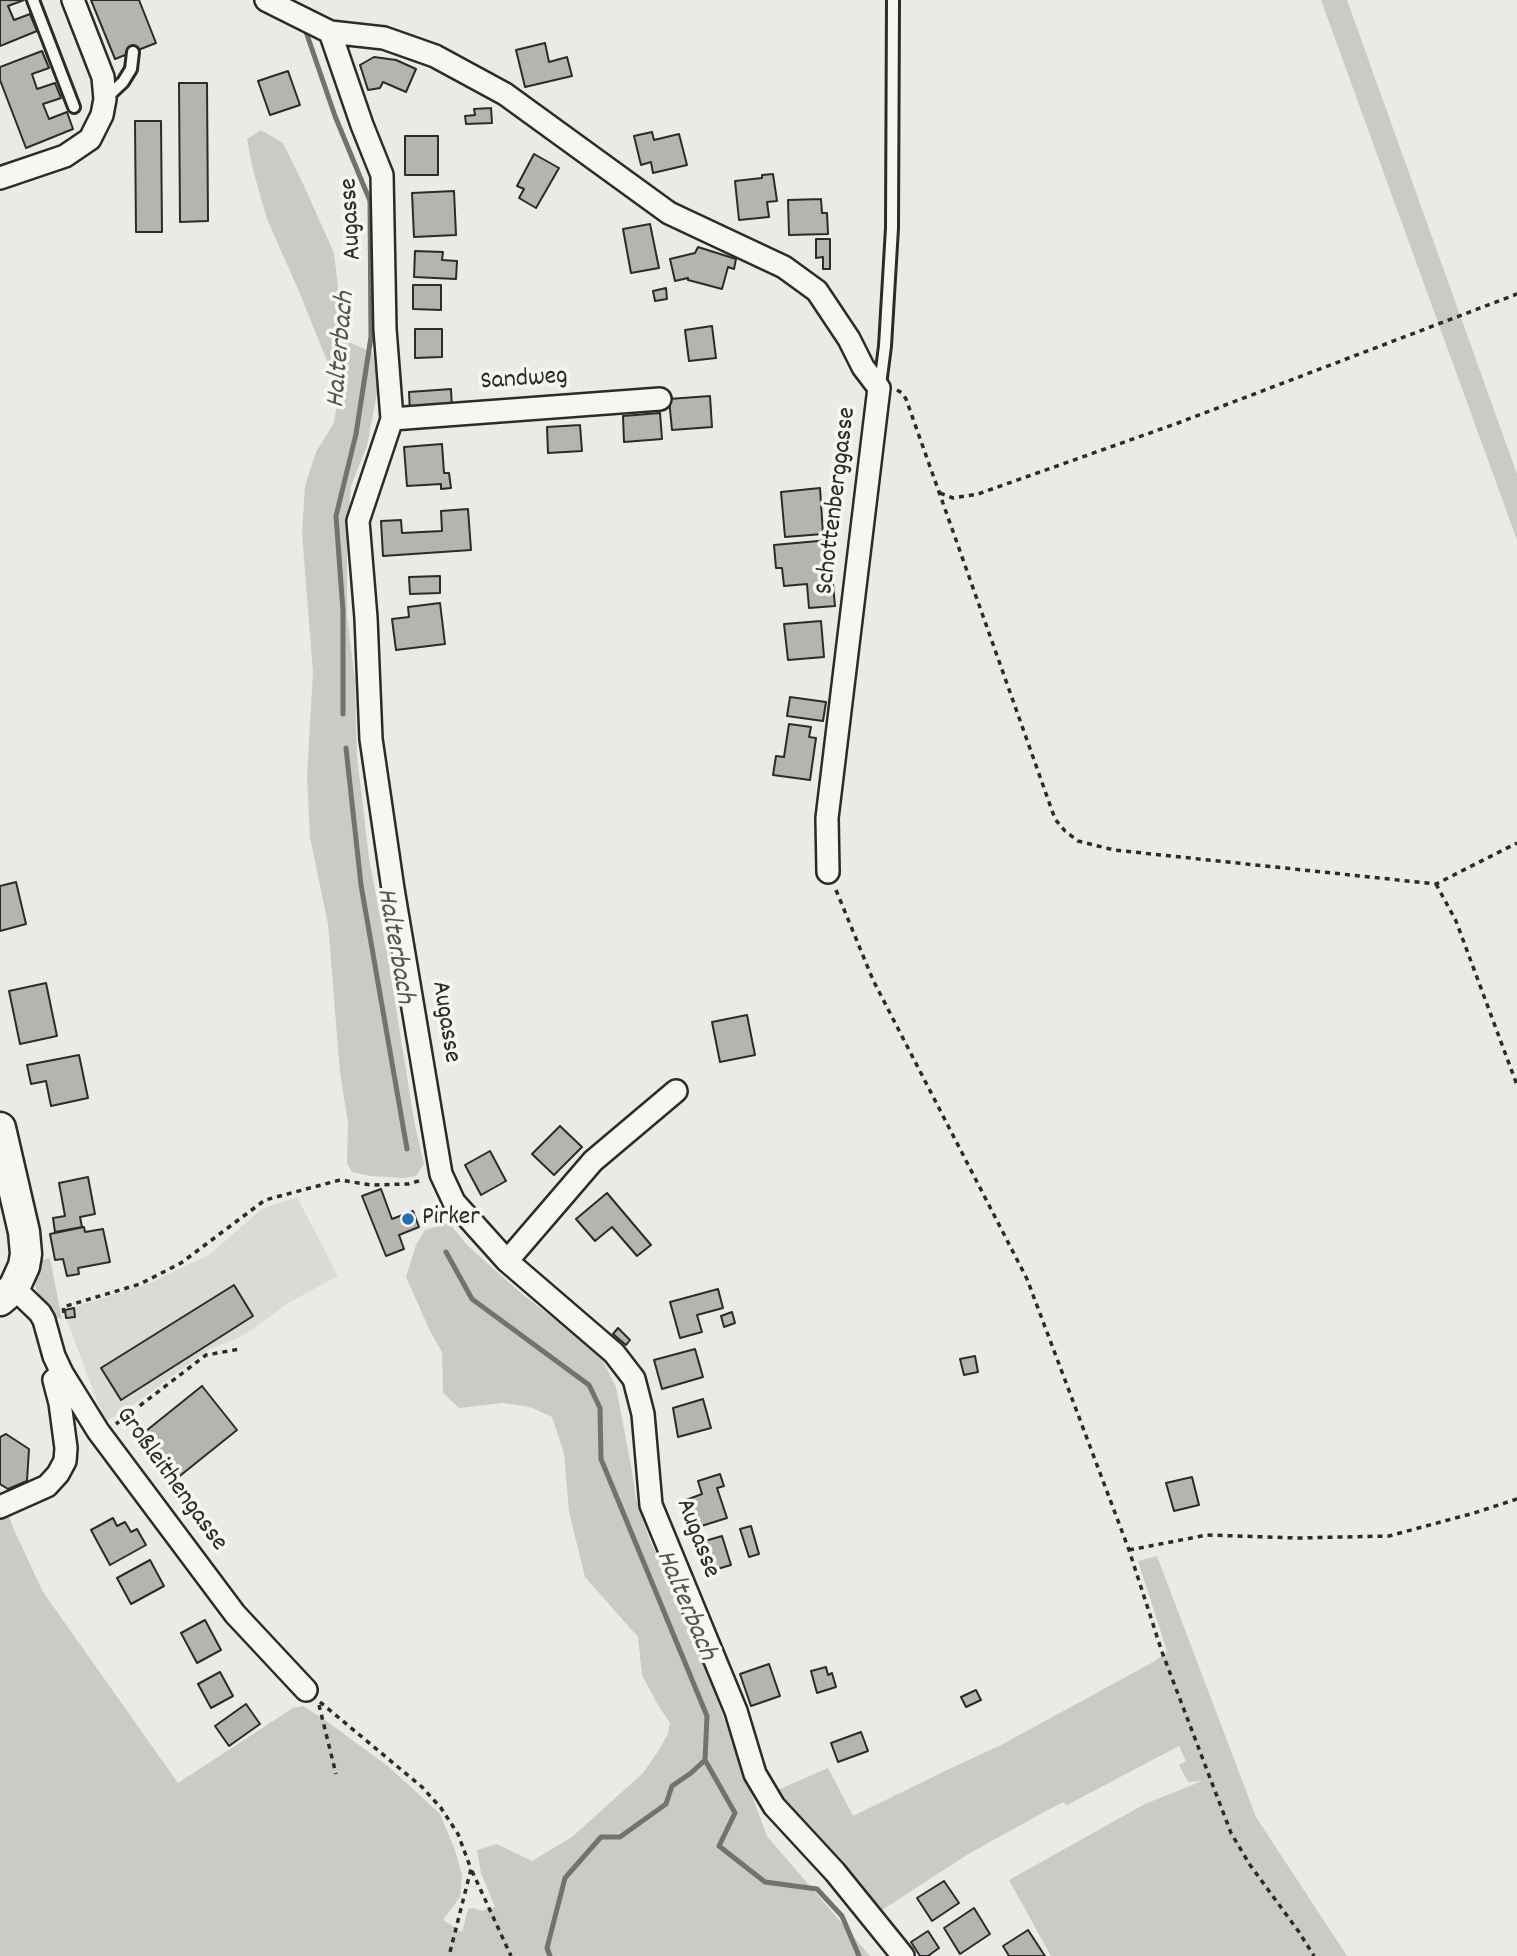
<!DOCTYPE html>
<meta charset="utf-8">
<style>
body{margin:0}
canvas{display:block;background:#eaeae6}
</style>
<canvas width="1517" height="1956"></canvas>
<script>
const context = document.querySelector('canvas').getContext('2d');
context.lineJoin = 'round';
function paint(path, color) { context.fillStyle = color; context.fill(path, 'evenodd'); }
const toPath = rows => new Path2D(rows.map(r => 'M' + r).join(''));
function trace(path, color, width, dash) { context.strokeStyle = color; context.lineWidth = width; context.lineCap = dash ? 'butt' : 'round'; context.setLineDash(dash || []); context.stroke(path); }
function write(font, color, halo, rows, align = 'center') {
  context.font = font + ' Dekko,sans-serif'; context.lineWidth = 7; context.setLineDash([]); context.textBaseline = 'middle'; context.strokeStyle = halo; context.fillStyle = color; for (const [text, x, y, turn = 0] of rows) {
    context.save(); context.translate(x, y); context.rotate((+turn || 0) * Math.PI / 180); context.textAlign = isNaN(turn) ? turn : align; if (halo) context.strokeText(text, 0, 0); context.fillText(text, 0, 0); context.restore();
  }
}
const built = toPath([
 [297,1197,338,1276,290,1302,241,1337,210,1349,123,1412,105,1422,66,1318,65,1310,150,1283,209,1255,262,1209]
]);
const green = toPath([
 [1321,0,1347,0,1517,474,1517,540],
 [261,130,283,143,304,186,334,253,342,322,349,342,373,353,378,388,367,446,351,486,347,541,347,614,355,682,357,756,369,858,387,953,415,1126,424,1164,416,1176,404,1178,371,1176,352,1172,347,1163,348,1123,340,1072,328,924,310,837,307,776,313,672,302,533,305,486,316,452,334,423,339,391,298,289,267,219,253,170,247,139],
 [449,1223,468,1246,522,1294,565,1327,602,1359,616,1387,632,1471,636,1499,650,1541,680,1599,767,1836,870,1956,0,1956,0,1518,8,1514,14,1530,43,1592,178,1783,293,1708,303,1706,325,1720,389,1767,440,1814,455,1850,462,1875,460,1897,443,1920,462,1932,468,1909,474,1908,481,1911,495,1907,481,1873,477,1850,497,1844,532,1861,572,1837,643,1773,657,1753,668,1734,670,1723,658,1705,642,1675,638,1637,585,1577,569,1512,564,1453,552,1417,530,1407,503,1403,459,1408,443,1393,442,1352,430,1331,406,1277,416,1245,425,1230],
 [50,1258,62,1319,52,1316,41,1302,36,1289,34,1277,35,1261],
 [1157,1556,1256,1817,1347,1956,1051,1956,1009,1880,1145,1804,1202,1781,1188,1782,1179,1765,1186,1761,1179,1746,1067,1805,1063,1802,1037,1816,970,1853,882,1910,773,1792,828,1768,853,1816,945,1771,1001,1745,1155,1661,1167,1651,1138,1561]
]);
const stream = toPath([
 [304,26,335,116,370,201,371,337,356,434,336,516,343,611,343,714],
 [346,748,361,885,407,1149],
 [446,1252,472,1299,589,1385,600,1408,601,1459,707,1716,705,1760,735,1813,719,1846,765,1882,817,1889,842,1916,859,1956],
 [550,1956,547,1948,565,1878,601,1837,620,1837,666,1804,672,1786,691,1773,705,1760]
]);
const building = toPath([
 [0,0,24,0,8,6,14,20,30,14,37,31,0,46,0,0],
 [91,0,139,0,156,43,115,59,91,0],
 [545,43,549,62,567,57,572,76,525,87,516,50,545,43],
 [42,51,49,68,32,74,37,89,55,83,61,98,43,104,49,119,67,112,73,129,26,148,0,80,0,67,42,51],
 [374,57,396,60,416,69,406,92,383,82,380,88,368,90,360,65,374,57],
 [288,71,300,105,270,115,258,81,288,71],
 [179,83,207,83,208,221,180,222,179,83],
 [491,108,492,123,466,124,465,116,475,115,474,109,491,108],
 [135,121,161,121,162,232,136,232,135,121],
 [652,132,654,140,679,134,687,165,653,173,651,162,641,165,634,136,652,132],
 [405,136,438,136,438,175,405,175,405,136],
 [534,154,559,168,536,208,519,198,524,189,517,186,534,154],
 [773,174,777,201,767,202,769,217,739,220,735,181,762,178,762,175,773,174],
 [454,191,456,235,414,237,412,193,454,191],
 [821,199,822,213,827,213,828,234,789,235,788,200,821,199],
 [650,224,659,268,631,273,623,229,650,224],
 [816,239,830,239,830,269,823,269,823,257,816,258,816,239],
 [698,247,736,259,734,269,728,267,722,289,688,280,688,278,675,281,670,259,695,253,698,247],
 [415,251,443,252,442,260,457,261,456,279,414,277,415,251],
 [413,285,441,285,441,310,413,309,413,285],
 [666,288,667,299,655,301,653,291,666,288],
 [712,326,716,358,689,361,685,330,712,326],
 [415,329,442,329,442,357,415,358,415,329],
 [451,389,452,409,410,412,409,392,451,389],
 [710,396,712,427,672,430,669,399,710,396],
 [660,413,662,439,624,442,623,416,660,413],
 [580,425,582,451,548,453,547,427,580,425],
 [442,444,444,473,449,473,451,488,441,489,441,484,407,486,404,447,442,444],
 [820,488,823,534,785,537,781,492,820,488],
 [468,509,471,550,383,556,381,521,401,520,402,533,442,531,441,511,468,509],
 [829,540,835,606,809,608,807,584,784,586,782,568,776,568,774,545,829,540],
 [440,576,440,593,410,594,409,577,440,576],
 [440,603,445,644,396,650,392,619,409,617,408,607,440,603],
 [821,621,824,657,788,660,784,624,821,621],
 [790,697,826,702,823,721,787,716,790,697],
 [789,724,811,727,809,737,816,738,810,780,773,775,776,756,784,757,789,724],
 [16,882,26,924,0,931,0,886,16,882],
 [46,983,57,1036,20,1044,9,991,46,983],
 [747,1015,755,1055,720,1062,712,1022,747,1015],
 [79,1055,88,1098,51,1106,46,1081,31,1084,27,1065,79,1055],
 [560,1126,582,1147,554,1175,532,1154,560,1126],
 [490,1151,506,1181,481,1195,465,1165,490,1151],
 [88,1177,95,1214,80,1217,82,1227,55,1232,53,1218,65,1216,59,1183,88,1177],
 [381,1189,392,1219,413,1211,419,1227,399,1235,404,1249,386,1256,362,1196,381,1189],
 [607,1193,651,1245,637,1256,612,1227,595,1241,576,1219,607,1193],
 [84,1227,85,1232,103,1229,110,1262,78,1268,79,1274,67,1276,63,1259,55,1260,50,1234,84,1227],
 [234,1285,253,1316,121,1400,101,1368,234,1285],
 [718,1289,723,1308,697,1315,702,1332,680,1338,670,1302,718,1289],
 [74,1308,75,1317,66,1318,65,1310,74,1308],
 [732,1312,735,1323,724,1327,721,1316,732,1312],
 [618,1328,630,1340,626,1345,613,1334,618,1328],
 [695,1349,703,1377,662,1389,654,1360,695,1349],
 [975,1356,978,1372,964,1375,960,1359,975,1356],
 [202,1386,237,1430,171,1483,136,1439,202,1386],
 [703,1399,711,1428,678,1437,673,1408,703,1399],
 [6,1434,29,1449,27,1481,8,1489,0,1484,0,1437,6,1434],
 [720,1474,724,1486,717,1488,727,1518,695,1528,686,1500,702,1494,698,1481,720,1474],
 [1192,1477,1199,1505,1174,1511,1166,1483,1192,1477],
 [113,1518,117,1526,125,1522,131,1532,137,1529,146,1545,110,1565,91,1530,113,1518],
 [751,1526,759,1554,749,1557,740,1529,751,1526],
 [722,1536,731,1565,707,1572,698,1543,722,1536],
 [150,1560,164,1586,131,1604,117,1578,150,1560],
 [205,1620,221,1650,197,1663,181,1633,205,1620],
 [769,1664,780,1696,751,1706,740,1674,769,1664],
 [826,1667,828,1675,832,1673,836,1687,817,1693,811,1671,826,1667],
 [220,1672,233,1696,211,1708,198,1684,220,1672],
 [976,1690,981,1700,966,1707,961,1697,976,1690],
 [246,1704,260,1724,229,1746,215,1726,246,1704],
 [861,1732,868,1751,838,1762,831,1743,861,1732],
 [944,1881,959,1903,932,1921,917,1898,944,1881],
 [974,1908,990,1934,960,1954,944,1928,974,1908],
 [1028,1930,1045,1956,1009,1956,1003,1946,1028,1930],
 [928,1931,939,1948,928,1956,920,1956,911,1942,928,1931]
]);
const path = toPath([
 [897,390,902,393,906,399,1055,819,1065,831,1078,841,1114,850,1436,884,1517,843],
 [940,493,953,498,978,494,1178,423,1517,294],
 [1436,884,1456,921,1517,1085],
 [836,890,873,980,1027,1279,1129,1550,1162,1652,1231,1833,1250,1865,1299,1932,1314,1956],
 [64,1313,63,1307,140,1284,181,1263,265,1200,340,1180,371,1185,408,1184,422,1180],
 [116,1424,206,1355,240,1349],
 [1129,1550,1207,1535,1297,1538,1389,1536,1474,1513,1517,1499],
 [320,1702,422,1787,441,1808,458,1834,471,1869,449,1956],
 [319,1705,336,1774],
 [472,1871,511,1956]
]);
const lane = toPath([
 [33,0,74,107],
 [105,99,123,82,131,69,133,52],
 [880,385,885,346,892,228,893,0]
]);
const street = toPath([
 [266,0,330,32,362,125,382,175,385,329,392,419,358,521,366,618,371,739,393,889,441,1174,454,1202,507,1261,614,1353,634,1379,643,1414,651,1505,736,1711,755,1774,774,1806,835,1872,903,1956],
 [330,32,384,38,435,56,505,94,669,213,784,267,817,291,849,339,863,367,879,388,827,818,828,872],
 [0,178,65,156,90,139,102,115,105,99,103,77,73,0],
 [392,419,660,399],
 [507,1261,593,1161,676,1091],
 [14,1288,40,1313,44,1320,54,1356,62,1373,98,1431,235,1614,306,1690],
 [0,1507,47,1486,58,1474,65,1461,66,1448,60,1403,54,1380,62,1373]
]);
const secondary = toPath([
 [0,1128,24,1232,26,1254,24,1266,14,1288,0,1300]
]);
const markers = [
 [408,1219,7,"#1f6fb2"]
];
const streetNames = [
 ["Augasse",353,219,-93],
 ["Sandweg",524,381,-4],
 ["Schottenberggasse",838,501,-83],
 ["Augasse",444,1022,81],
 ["Großleithengasse",170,1480,54],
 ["Augasse",696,1539,69]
];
const poiNames = [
 ["Pirker",422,1219]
];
const waterNames = [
 ["Halterbach",343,350,-85],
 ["Halterbach",393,946,80],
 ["Halterbach",684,1606,67]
];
paint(built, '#dadad6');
paint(green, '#cacac7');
trace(stream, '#727270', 5);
paint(building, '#b4b4b1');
trace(building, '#2b2b2b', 2);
trace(lane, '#2b2b2b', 16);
trace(street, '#2b2b2b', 26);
trace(secondary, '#2b2b2b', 35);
trace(path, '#2b2b2b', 3.5, [5, 5]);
trace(lane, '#f6f6f2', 10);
trace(street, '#f6f6f2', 21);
trace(secondary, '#f6f6f2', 30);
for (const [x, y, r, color] of markers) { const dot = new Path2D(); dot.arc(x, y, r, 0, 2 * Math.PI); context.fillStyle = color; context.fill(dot); trace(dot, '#f6f6f2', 2.5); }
write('26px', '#2b2b2b', '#f6f6f2', streetNames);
write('26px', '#2b2b2b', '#f6f6f2', poiNames, 'left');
write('italic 28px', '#545453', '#f6f6f2', waterNames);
</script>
